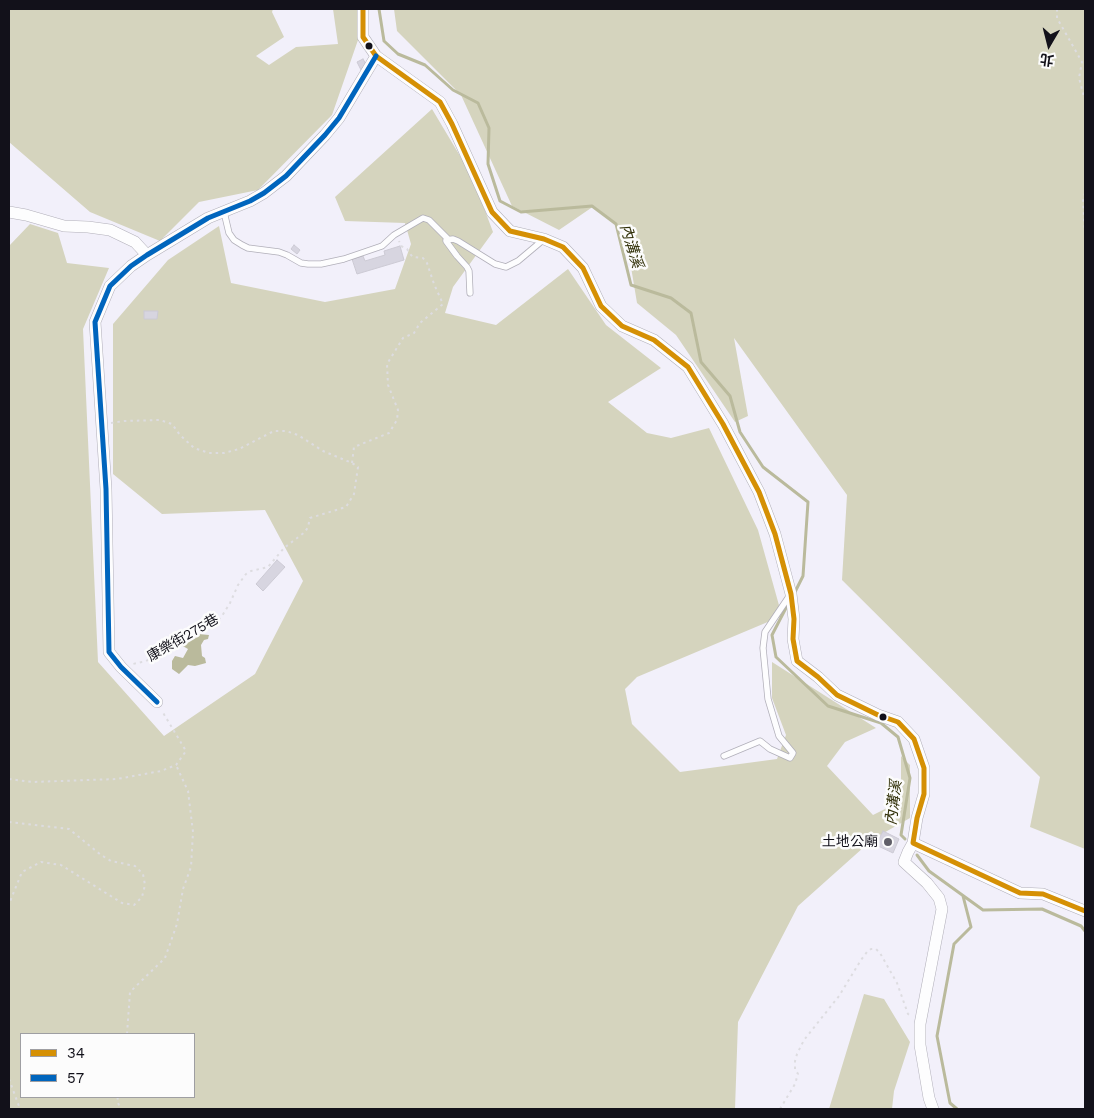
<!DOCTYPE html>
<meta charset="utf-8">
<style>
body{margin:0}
#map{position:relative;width:1094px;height:1118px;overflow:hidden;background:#f2f0fa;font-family:"Work Sans","Noto Sans TC",sans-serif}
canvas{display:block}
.frame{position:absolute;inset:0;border:10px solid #12111a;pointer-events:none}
.legend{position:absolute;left:20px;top:1033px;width:175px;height:65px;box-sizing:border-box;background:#fcfcfc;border:1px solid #9e9ea2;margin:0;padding:6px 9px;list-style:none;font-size:15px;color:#12111a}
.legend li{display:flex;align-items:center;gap:10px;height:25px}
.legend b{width:25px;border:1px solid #9e9ea2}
.north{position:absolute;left:1024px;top:20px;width:50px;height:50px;-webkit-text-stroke:4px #fcfcfc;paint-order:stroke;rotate:188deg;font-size:14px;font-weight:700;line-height:20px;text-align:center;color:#12111a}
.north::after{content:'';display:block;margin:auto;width:18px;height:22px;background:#12111a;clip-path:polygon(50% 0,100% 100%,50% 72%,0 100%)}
</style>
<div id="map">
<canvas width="1094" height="1118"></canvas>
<div class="frame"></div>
<ul class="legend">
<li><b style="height:6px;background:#d59004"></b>34</li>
<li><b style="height:6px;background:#0065bd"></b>57</li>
</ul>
<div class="north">北</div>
</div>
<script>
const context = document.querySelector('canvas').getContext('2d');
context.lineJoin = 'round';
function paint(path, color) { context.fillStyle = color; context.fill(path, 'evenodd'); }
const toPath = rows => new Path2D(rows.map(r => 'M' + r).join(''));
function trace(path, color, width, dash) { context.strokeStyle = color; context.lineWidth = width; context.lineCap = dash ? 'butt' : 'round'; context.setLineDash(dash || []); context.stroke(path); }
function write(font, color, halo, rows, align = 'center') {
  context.font = font + ' "Work Sans","Noto Sans TC",sans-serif'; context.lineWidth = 5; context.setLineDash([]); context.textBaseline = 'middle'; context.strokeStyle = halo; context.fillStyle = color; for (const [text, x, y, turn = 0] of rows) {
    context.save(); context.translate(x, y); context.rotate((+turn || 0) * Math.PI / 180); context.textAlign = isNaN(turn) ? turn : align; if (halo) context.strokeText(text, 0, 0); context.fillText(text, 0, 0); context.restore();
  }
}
const forest = toPath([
 [9,9,273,9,272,12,284,37,256,56,269,65,296,47,338,44,333,9,357,9,358,40,332,115,258,190,199,202,160,241,90,212,9,142],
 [394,9,1085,9,1085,849,1030,827,1040,777,842,580,847,495,734,338,748,416,735,422,676,335,637,303,625,231,594,206,559,230,512,206,461,95,397,31],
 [432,109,472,176,493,232,453,287,445,313,496,325,568,269,606,325,661,368,608,402,647,433,671,438,709,428,758,530,782,616,637,677,625,689,632,724,680,772,777,759,786,735,772,698,772,662,876,728,845,742,827,766,873,815,901,801,901,756,910,765,910,818,873,839,798,906,738,1022,735,1109,9,1109,9,246,30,224,58,233,67,263,109,268,83,329,98,662,164,736,255,674,303,581,265,510,162,514,113,474,113,324,168,260,219,226,231,283,325,302,395,289,411,244,405,223,345,221,335,197],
 [21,1034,194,1034,194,1097,21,1097],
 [864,994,884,999,910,1042,894,1091,892,1109,829,1109]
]);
const water = toPath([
 [198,634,209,635,208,639,204,640,201,645,202,656,205,658,206,663,195,666,188,665,179,674,172,669,172,661,175,656,183,658,188,649,181,645,189,638]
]);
const stream = toPath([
 [379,9,384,41,398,54,425,65,453,90,478,103,489,128,488,164,500,201,521,212,592,206,616,224,631,285,671,298,691,313,701,362,730,396,740,432,763,467,808,502,803,576,795,592],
 [788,604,772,635,776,657,828,706,881,723,898,737,910,778,901,835,905,839],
 [917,855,929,871,983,910,1042,909,1081,926,1085,931],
 [957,1109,950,1103,937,1036,954,944,971,927,963,896]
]);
const building = toPath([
 [363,59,367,66,361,70,357,62,363,59],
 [294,245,300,250,297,254,291,249,294,245],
 [400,246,404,260,357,274,352,259,363,256,365,261,385,255,384,251,400,246],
 [144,311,158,311,157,319,144,319,144,311],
 [277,560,285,567,263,591,256,584,277,560],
 [883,831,899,839,893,853,876,845,883,831]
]);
const path = toPath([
 [1057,9,1057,18,1082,62,1079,78,1084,97,1085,97],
 [1085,193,1083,201,1085,233],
 [111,423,124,421,160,420,172,424,180,435,194,448,209,453,224,453,239,449,274,431,286,431,298,435,323,451,352,463,358,467,354,494,346,507,310,518,308,527,305,532,284,548,268,567,251,571,246,574,238,585,230,603,222,616,216,622,207,626,187,633,176,640,161,654,146,661,133,664],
 [352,463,354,447,389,433,397,420,398,410,388,385,387,364,403,338,414,333,420,323,443,304,434,284,427,263,423,258,413,257,411,255,407,249,401,246,399,241],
 [9,779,32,782,117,779,161,771,176,765,186,751,162,711],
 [9,822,69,829,101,855,111,861,135,866,143,874,145,885,142,897,134,905,122,903,61,865,41,862,22,872,9,904],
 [127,1034,130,992,165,958,177,924,183,889,191,867,193,832,188,791,176,765],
 [9,1079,20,1109],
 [118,1097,117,1101,121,1109],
 [780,1109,795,1084,798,1074,795,1069,795,1061,797,1054,804,1040,839,996,861,960,867,952,871,949,876,949,880,953,897,983,908,1014,911,1016]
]);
const service = toPath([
 [224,212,229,233,234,240,242,245,248,248,279,252,287,255,301,263,308,264,321,264,344,259,382,246,394,235,423,218,429,220,448,239],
 [470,293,469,271,467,267,457,256,446,241,446,240,453,239,458,241,495,264,506,267,518,261,543,240],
 [724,756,760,741,770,749,790,758,793,753,779,736,768,699,763,648,765,632,790,595]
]);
const minor = toPath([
 [363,9,363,37,376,56,440,102,452,124,492,212,510,231,544,239,563,247,583,268,601,306,622,326,654,340,688,367,723,424,759,492,775,534,791,594,794,619,793,639,797,661,818,677,837,695,878,715,898,722,914,739,924,768,924,794,917,818,913,843,1020,893,1043,894,1085,911],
 [9,212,26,215,64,226,88,227,110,230,135,242,147,255],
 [157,702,121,667,109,652,106,489,95,322,110,286,131,266,147,255,208,218,250,201,264,193,286,176,325,135,339,118,376,56],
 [913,843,908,852,904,862,927,883,939,898,942,909,920,1024,920,1045,929,1098,933,1109]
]);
const bus1 = toPath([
 [363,9,363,37,376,56,440,102,452,124,492,212,510,231,544,239,563,247,583,268,601,306,622,326,654,340,688,367,723,424,759,492,775,534,791,594,794,619,793,639,797,661,818,677,837,695,878,715,898,722,914,739,924,768,924,794,917,818,913,843,1020,893,1043,894,1085,911]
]);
const bus2 = toPath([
 [157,702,121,667,109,652,106,489,95,322,110,286,131,266,147,255,208,218,250,201,264,193,286,176,325,135,339,118,376,56]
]);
const markers = [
 [369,46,4.5,"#12111a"],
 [883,717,4.5,"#12111a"],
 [888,842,5,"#605f68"]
];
const streetNames = [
 ["康樂街275巷",183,638,-30]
];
const poiNames = [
 ["土地公廟",878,842]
];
const waterNames = [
 ["內溝溪",631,246,73],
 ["內溝溪",894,803,-83]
];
paint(forest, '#d5d4be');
paint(water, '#baba9c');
trace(stream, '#baba9c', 3);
paint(building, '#d7d5e0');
trace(building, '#cccad4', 1);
trace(service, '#b1afb9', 7);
trace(minor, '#b1afb9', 12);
trace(path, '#dddce0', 2, [2.5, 4]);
trace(service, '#fdfdfe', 5.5);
trace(minor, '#fdfdfe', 11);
trace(bus1, '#d59004', 5);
trace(bus2, '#0065bd', 5);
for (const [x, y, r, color] of markers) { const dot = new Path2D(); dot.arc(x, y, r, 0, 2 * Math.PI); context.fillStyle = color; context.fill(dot); trace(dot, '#fcfcfc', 2); }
write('14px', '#12111a', '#fcfcfc', streetNames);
write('14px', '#12111a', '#fcfcfc', poiNames, 'right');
write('italic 15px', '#33320b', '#fcfcfc', waterNames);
</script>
